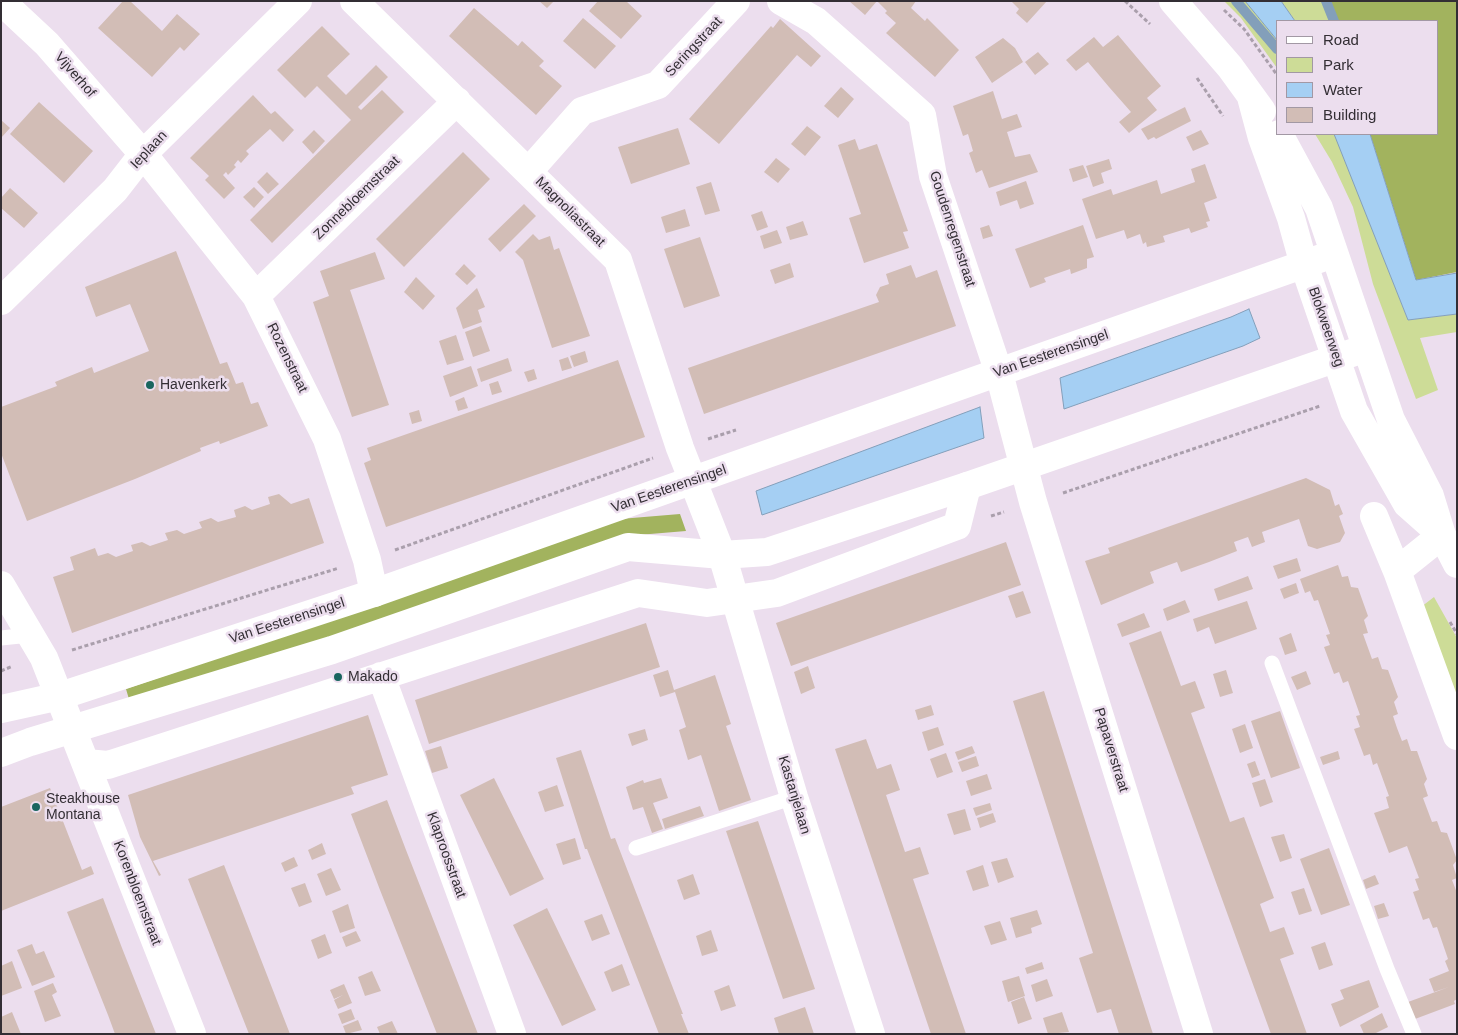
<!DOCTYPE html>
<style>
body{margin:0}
#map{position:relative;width:1458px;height:1035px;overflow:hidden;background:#ecdeee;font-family:Arial,sans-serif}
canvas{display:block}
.frame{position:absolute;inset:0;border:2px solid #332e34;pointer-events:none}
.legend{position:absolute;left:1276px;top:20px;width:162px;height:115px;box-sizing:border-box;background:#ecdeee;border:1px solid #a298a4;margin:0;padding:6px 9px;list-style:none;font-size:15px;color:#332e34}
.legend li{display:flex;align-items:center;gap:10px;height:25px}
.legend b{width:25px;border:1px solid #a298a4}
</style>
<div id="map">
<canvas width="1458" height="1035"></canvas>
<div class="frame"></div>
<ul class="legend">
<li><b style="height:6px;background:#fff"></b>Road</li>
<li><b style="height:14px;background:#cddc97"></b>Park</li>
<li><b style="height:14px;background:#a5cff3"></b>Water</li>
<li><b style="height:14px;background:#d2bdb6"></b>Building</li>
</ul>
</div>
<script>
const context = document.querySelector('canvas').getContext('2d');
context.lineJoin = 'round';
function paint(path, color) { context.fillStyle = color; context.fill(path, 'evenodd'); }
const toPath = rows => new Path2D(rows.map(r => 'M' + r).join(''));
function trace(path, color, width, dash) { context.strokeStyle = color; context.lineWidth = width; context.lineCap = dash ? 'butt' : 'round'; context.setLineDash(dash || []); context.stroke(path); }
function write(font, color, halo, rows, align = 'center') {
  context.font = font + ' Arial,sans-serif'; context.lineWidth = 5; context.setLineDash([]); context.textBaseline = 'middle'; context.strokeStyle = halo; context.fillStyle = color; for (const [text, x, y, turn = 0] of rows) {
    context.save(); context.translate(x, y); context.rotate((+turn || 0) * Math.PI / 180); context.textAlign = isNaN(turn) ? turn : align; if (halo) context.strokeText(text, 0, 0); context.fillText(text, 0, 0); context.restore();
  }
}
const green = toPath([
 [1224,1,1245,1,1277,40,1277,68,1241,18],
 [1281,1,1322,1,1329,21,1295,21],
 [1315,134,1334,134,1336,137,1408,320,1457,314,1457,332,1420,338,1438,390,1416,399,1373,284,1353,207,1332,162],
 [1434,597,1457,638,1457,700,1421,607]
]);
const forest = toPath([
 [1322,1,1457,1,1457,272,1416,280,1370,134,1437,134,1437,21,1329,21],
 [680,514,686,531,626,536,131,706,126,689,620,519]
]);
const water = toPath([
 [1245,1,1281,1,1295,21,1277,21,1277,40,1245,1],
 [1334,134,1370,134,1416,280,1457,273,1457,314,1408,320,1334,134],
 [1249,309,1260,338,1243,346,1064,409,1060,378,1231,317,1249,309],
 [980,407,984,438,762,515,756,491,980,407]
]);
const stream = toPath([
 [1236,1,1277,49],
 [1326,1,1334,21]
]);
const building = toPath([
 [123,1,130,1,162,31,177,14,200,34,184,51,180,47,152,77,98,28],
 [539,1,554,1,547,8],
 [598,1,626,1,642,16,621,39,589,11],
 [849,1,916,1,911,8,925,21,927,18,959,50,935,77,886,33,896,23,885,13,887,11,877,1,865,15],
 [1011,1,1047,1,1027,23,1016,13,1019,9],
 [474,8,518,46,522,41,544,61,539,66,562,86,536,115,449,36],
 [583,18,616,46,595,69,563,41],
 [780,19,821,56,811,67,797,55,719,144,689,119,771,26,773,28],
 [322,26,350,54,327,76,346,95,376,65,388,77,358,107,361,110,382,90,404,112,272,243,250,220,351,120,317,86,305,98,277,70],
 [1118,35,1161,86,1147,98,1157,110,1129,133,1119,122,1131,112,1109,87,1088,62,1076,71,1066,60,1094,37,1103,47],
 [1003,38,1015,48,1023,62,992,83,975,57],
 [1038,52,1049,64,1035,75,1025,62],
 [841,87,854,99,838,118,824,106],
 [993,91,1002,119,1017,114,1022,127,1007,132,1015,157,1030,154,1038,172,989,188,982,170,976,173,969,153,973,151,968,134,963,136,953,106],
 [253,95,271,114,275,111,294,130,283,142,270,129,246,151,249,154,241,163,238,160,234,165,236,167,228,175,226,172,223,175,235,188,224,199,205,180,209,176,190,158],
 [39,102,93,151,64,183,10,134],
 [1185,107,1191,121,1156,139,1154,137,1148,140,1141,129],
 [1,120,10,128,1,138],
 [807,126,821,137,805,156,791,144],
 [678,128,690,164,631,184,618,147],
 [314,130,325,141,313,154,302,142],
 [1201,130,1209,144,1193,151,1186,137],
 [855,139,859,150,877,144,908,231,903,232,909,248,864,263,849,218,861,214,838,145],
 [463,152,490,179,404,267,376,239],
 [776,158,790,169,778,183,764,172],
 [1109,159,1112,169,1101,173,1104,183,1093,187,1086,166],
 [1205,164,1217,198,1204,203,1210,221,1206,222,1208,227,1191,233,1189,228,1163,236,1165,242,1147,247,1146,242,1143,244,1140,234,1127,239,1124,230,1096,239,1082,199,1111,189,1113,195,1157,180,1161,194,1195,182,1191,169],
 [1083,165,1088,177,1073,182,1069,169],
 [267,172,279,184,268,194,257,182],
 [1026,181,1034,204,1020,209,1017,200,1000,206,996,192],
 [711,182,720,211,705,215,696,187],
 [254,187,264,197,254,208,243,197],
 [10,188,38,213,24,228,1,208,1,198],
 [524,204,536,216,500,252,488,239],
 [685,209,690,226,666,233,661,217],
 [762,211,768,227,757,231,751,215],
 [803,221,808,235,790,240,786,227],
 [989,225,993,236,983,239,980,228],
 [1083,225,1094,257,1087,259,1087,268,1071,274,1070,269,1044,278,1046,282,1030,288,1015,249],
 [777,230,782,243,764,249,760,236],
 [533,234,539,240,550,236,554,250,559,248,590,336,552,348,523,260,515,252],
 [700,237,720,296,684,308,664,249],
 [176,251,220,364,227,362,236,384,243,382,251,404,258,402,268,426,220,444,219,441,200,448,201,451,135,479,27,521,1,453,1,407,57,386,55,382,92,367,94,373,149,351,130,304,96,317,85,287],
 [375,252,385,279,350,290,389,405,352,417,313,302,329,296,320,271],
 [790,263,794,277,775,284,770,270],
 [464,264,476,276,467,285,455,274],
 [911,265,916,278,937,270,956,326,704,414,688,368,879,302,876,295,880,287,889,284,886,274],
 [416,277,435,296,423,310,404,292],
 [477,288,485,307,478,310,482,322,463,329,456,308],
 [481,326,490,351,473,357,465,332],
 [456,335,464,360,447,365,439,341],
 [585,351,588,362,574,367,570,356],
 [568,357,572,368,562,371,559,360],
 [508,358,512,371,481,382,477,369],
 [618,360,645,437,386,527,364,463,371,460,367,448],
 [471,366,478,386,450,397,443,376],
 [534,369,537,379,528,382,524,372],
 [498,381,502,392,492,395,489,384],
 [464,397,468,408,458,411,455,401],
 [419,410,422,421,412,424,409,413],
 [1306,478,1330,490,1335,506,1339,504,1343,514,1339,516,1345,533,1340,542,1317,549,1308,546,1299,519,1262,532,1265,542,1252,547,1248,537,1234,542,1237,551,1209,562,1181,572,1177,562,1150,572,1154,583,1101,605,1085,561,1110,553,1108,548],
 [279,494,291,504,309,498,324,543,72,633,53,577,74,570,70,557,95,548,98,556,108,553,116,557,133,551,131,545,142,542,150,546,168,540,165,533,177,530,184,534,202,528,199,522,211,518,218,522,236,517,234,510,245,506,252,510,270,504,268,497],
 [1006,542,1021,585,791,666,776,623],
 [1297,558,1301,571,1278,579,1273,566],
 [1338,565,1342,577,1348,576,1351,587,1358,588,1368,616,1364,620,1368,633,1363,634,1372,659,1378,657,1382,669,1388,670,1398,697,1394,702,1398,714,1393,716,1397,728,1402,741,1407,739,1411,751,1417,751,1427,779,1424,784,1428,796,1423,798,1432,822,1437,821,1441,832,1447,833,1457,860,1453,865,1457,878,1452,880,1457,893,1457,999,1454,1001,1455,1004,1415,1019,1408,1002,1449,987,1434,992,1429,979,1449,971,1445,961,1448,959,1437,927,1433,928,1429,918,1423,920,1413,892,1419,890,1415,879,1419,878,1407,846,1389,853,1374,813,1389,808,1386,797,1389,796,1377,763,1373,765,1370,754,1364,756,1354,729,1360,727,1356,716,1360,715,1348,681,1343,683,1339,672,1334,674,1324,647,1330,645,1326,635,1330,634,1318,600,1314,601,1310,591,1305,593,1300,579],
 [1248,576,1253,589,1218,601,1214,589],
 [1296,583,1299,593,1284,599,1280,589],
 [1023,591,1031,613,1016,618,1008,596],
 [1185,600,1190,612,1167,621,1163,609],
 [1247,601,1257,629,1215,644,1209,627,1197,632,1193,619],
 [1144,613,1150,627,1122,637,1117,624],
 [646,623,660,667,429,744,415,700],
 [1161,631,1181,686,1195,681,1205,708,1191,713,1230,822,1244,817,1274,898,1260,904,1270,932,1284,927,1294,954,1280,959,1307,1034,1271,1034,1169,753,1129,643],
 [1291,633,1297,651,1285,655,1279,638],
 [808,666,815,688,801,694,794,672],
 [668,670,674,690,715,675,731,724,726,726,751,800,719,811,701,755,688,760,679,730,686,727,675,692,660,697,653,675],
 [1226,670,1233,693,1220,697,1213,674],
 [1306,671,1311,684,1297,690,1291,677],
 [1044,691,1115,915,1153,1034,1119,1034,1111,1009,1097,1013,1079,958,1093,953,1013,701],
 [931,705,934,715,918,720,915,710],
 [1280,711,1300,768,1271,778,1251,721],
 [368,715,388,775,351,787,354,794,153,861,161,875,159,876,140,837,128,795],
 [1245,724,1253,748,1240,753,1232,729],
 [938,727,944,745,928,751,922,732],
 [645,729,648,740,632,746,628,734],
 [866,739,877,769,891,764,900,790,886,795,905,852,920,847,929,874,913,879,966,1034,931,1034,845,779,835,749],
 [441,746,448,768,432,773,425,751],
 [972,746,975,753,958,760,955,752],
 [581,750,611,839,615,838,683,1014,681,1014,689,1034,659,1034,587,849,585,849,556,758],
 [1338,751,1340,759,1323,765,1320,757],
 [946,753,953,772,937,778,930,759],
 [976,756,979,766,962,772,958,762],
 [1255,761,1260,775,1252,778,1247,764],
 [987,774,992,789,971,796,966,781],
 [494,778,544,879,510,896,460,795],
 [661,778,668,798,653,803,663,829,652,833,643,807,633,810,626,787,643,780,644,783],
 [1265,779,1273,802,1260,807,1252,783],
 [557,785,564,806,545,812,538,792],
 [50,788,82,870,91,866,94,874,1,911,1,807],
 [387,800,406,850,478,1034,437,1034,380,890,351,814],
 [990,803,992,810,976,816,973,808],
 [700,806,704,816,665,829,662,819],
 [965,809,971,830,954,835,947,814],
 [993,813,996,822,980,828,977,818],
 [758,821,815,989,783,999,726,831],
 [1284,834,1292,858,1280,862,1271,837],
 [575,838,581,859,563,865,556,844],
 [322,843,326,854,312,860,308,850],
 [1329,848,1350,905,1321,915,1300,859],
 [294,857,298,866,285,872,281,863],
 [1007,858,1014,877,998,883,991,862],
 [224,865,244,916,290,1034,249,1034,188,879],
 [983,865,989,886,973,891,966,871],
 [331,868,341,890,326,896,317,874],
 [693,874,700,894,684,900,677,880],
 [1375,875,1379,884,1366,889,1363,880],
 [305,883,312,902,299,907,291,888],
 [1304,888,1312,911,1299,915,1291,892],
 [103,898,122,948,156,1034,115,1034,108,1015,67,912],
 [1384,903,1389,916,1378,919,1374,906],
 [348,904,355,928,340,933,332,911],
 [547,908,596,1010,562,1026,513,925],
 [1037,910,1042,924,1031,928,1032,933,1016,938,1010,918],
 [602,914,610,934,592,941,584,921],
 [1000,921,1007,940,991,945,984,926],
 [711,930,718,951,702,956,696,936],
 [356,931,361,941,346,947,342,937],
 [325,934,332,953,318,959,311,940],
 [1325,942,1333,965,1319,970,1311,947],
 [32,944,36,954,44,951,55,977,32,986,17,950],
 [12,961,22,988,1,996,1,966],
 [1042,962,1044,969,1027,974,1025,968],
 [622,964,630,985,612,992,604,972],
 [372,971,381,991,365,996,358,977],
 [1019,976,1025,996,1008,1002,1002,981],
 [1047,979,1053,996,1036,1002,1031,985],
 [1369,980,1379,1007,1340,1027,1331,1004,1344,999,1340,990],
 [53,983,57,992,52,995,61,1016,45,1022,34,991],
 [344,984,352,1003,338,1009,334,1000,343,995,334,999,330,990],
 [729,985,736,1006,721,1011,714,991],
 [1024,997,1032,1019,1018,1024,1011,1002],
 [805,1007,814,1034,779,1034,774,1018],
 [351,1009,355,1019,342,1024,338,1014],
 [12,1012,21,1034,1,1034,1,1017],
 [1062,1012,1069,1032,1048,1034,1043,1018],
 [1382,1013,1388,1027,1374,1034,1364,1034,1360,1025],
 [358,1020,362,1030,346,1034,343,1026],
 [392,1021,398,1034,380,1034,377,1027]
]);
const path = toPath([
 [1125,1,1150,24],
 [1224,10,1244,29,1277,75],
 [1197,78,1223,116],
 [708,439,736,430],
 [1063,493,1320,406],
 [991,516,1004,512],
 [395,550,653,458],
 [1450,622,1457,634],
 [72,650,339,568],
 [1,671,13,666]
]);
const lane = toPath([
 [1,638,30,635],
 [1272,663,1387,969,1414,1034],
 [636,848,794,797]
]);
const street = toPath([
 [1,1,47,44,143,154,256,296,327,439,367,560,374,593],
 [354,1,618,260,680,448,722,555,794,797,871,1034],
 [781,1,816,21,922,115,933,176,999,373,1033,502,1199,1034],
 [529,171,582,111,658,85,736,1],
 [256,296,457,101],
 [1,301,115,190,143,154,298,1],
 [1374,516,1397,571,1442,535],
 [1397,571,1457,736],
 [1,585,44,658,192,1034],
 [381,676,512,1034],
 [86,763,108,765,638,593,707,603,777,593,957,526,967,486]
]);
const secondary = toPath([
 [1173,1,1230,67,1262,111],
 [1251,97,1262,138,1291,218,1304,265,1354,411,1407,504,1442,535],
 [1279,134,1319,208,1391,420,1430,496,1442,535,1457,564],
 [1,709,60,696,374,593,1333,254],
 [1,753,30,742,332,650,628,547,722,555,767,552,967,486,1366,348]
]);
const markers = [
 [150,385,5,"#19655f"],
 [338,677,5,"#19655f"],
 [36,807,5,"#19655f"]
];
const streetNames = [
 ["Seringstraat",694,47,-47],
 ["Vijverhof",75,75,49],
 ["Ieplaan",149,150,-47],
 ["Zonnebloemstraat",357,198,-44],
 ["Magnoliastraat",570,212,45],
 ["Goudenregenstraat",952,229,72],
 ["Blokweerweg",1326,327,71],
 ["Van Eesterensingel",1051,354,-19],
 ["Rozenstraat",287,358,64],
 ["Van Eesterensingel",669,489,-19],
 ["Van Eesterensingel",287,621,-18],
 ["Papaverstraat",1111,750,73],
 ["Kastanjelaan",794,795,73],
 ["Klaproosstraat",446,855,70],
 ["Korenbloemstraat",137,893,69]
];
const poiNames = [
 ["Havenkerk",160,385],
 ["Makado",348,677],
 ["Steakhouse",46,799],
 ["Montana",46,815]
];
paint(green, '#cddc97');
paint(forest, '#a2b35e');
paint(water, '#a5cff3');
trace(water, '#839fba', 1);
trace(stream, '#839fba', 10);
paint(building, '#d2bdb6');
trace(path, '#aa9fac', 3, [4, 2.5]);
trace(lane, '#fff', 15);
trace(street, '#fff', 28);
trace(secondary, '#fff', 28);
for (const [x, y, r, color] of markers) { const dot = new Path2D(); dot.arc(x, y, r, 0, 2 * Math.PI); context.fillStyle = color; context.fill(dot); trace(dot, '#ecdeee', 2); }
write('14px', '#332e34', '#ecdeee', streetNames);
write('14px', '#332e34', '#ecdeee', poiNames, 'left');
</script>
